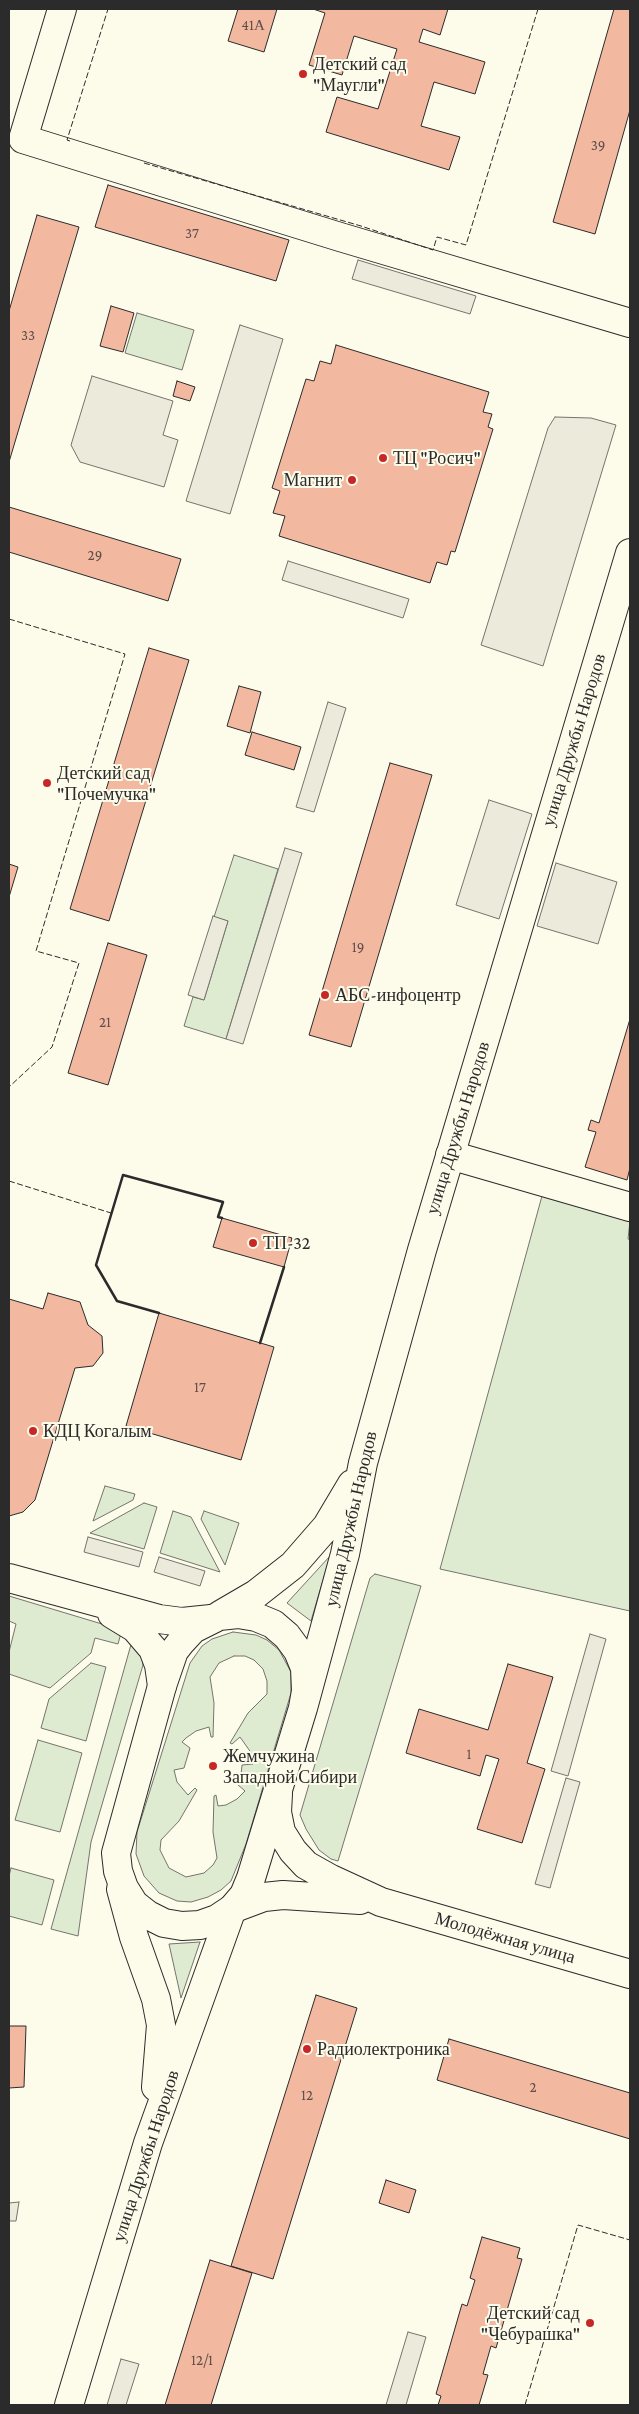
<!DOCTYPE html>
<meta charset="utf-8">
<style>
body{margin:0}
#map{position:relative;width:639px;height:2414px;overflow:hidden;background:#fdfbea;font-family:"Crimson Pro",serif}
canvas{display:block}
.frame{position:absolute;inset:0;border:10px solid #2b2b2b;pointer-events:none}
</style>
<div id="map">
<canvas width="639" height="2414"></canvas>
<div class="frame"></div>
</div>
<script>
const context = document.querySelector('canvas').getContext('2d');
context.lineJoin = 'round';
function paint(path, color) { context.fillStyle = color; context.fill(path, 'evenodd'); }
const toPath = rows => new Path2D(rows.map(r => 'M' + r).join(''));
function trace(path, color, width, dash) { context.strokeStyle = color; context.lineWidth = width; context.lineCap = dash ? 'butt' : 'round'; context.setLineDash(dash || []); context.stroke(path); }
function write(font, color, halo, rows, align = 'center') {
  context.font = font + ' "Crimson Pro",serif'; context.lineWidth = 4; context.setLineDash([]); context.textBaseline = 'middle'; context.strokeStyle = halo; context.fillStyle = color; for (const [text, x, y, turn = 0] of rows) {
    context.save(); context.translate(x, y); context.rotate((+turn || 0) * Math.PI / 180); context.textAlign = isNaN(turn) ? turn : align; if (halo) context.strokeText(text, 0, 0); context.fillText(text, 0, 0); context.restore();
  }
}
const green = toPath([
 [137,313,194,330,182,370,125,353,137,313],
 [234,855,278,869,226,1039,184,1026,193,997,204,1000,228,921,214,917,234,855],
 [542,1196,630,1221,628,1239,630,1240,630,1611,440,1569,542,1196],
 [105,1486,135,1494,133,1500,93,1521,105,1486],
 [144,1503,157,1507,144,1549,90,1533,144,1503],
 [173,1511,191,1517,220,1572,160,1553,173,1511],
 [204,1511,239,1523,225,1565,201,1519,204,1511],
 [330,1556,311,1621,287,1603,330,1556],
 [375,1574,421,1586,338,1861,331,1859,319,1850,306,1829,300,1815,370,1578,375,1574],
 [9,1596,102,1624,121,1633,118,1644,95,1638,91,1653,50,1688,9,1674,9,1652,16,1624,9,1621,9,1596],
 [233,1632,256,1635,267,1640,279,1650,291,1672,291,1693,246,1844,231,1881,221,1890,208,1897,191,1902,177,1901,159,1893,144,1876,136,1854,137,1832,190,1663,202,1646,212,1639,233,1632],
 [234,1656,245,1656,254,1660,263,1669,267,1681,267,1694,248,1713,230,1743,232,1744,240,1737,252,1754,253,1764,242,1765,241,1775,237,1784,245,1791,237,1799,226,1805,218,1806,216,1795,214,1796,213,1832,217,1858,213,1865,204,1873,186,1877,169,1868,160,1850,161,1840,179,1821,197,1790,195,1788,188,1795,177,1782,174,1770,184,1768,190,1748,182,1742,186,1738,196,1731,209,1727,211,1737,213,1737,214,1703,210,1677,219,1663,234,1656],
 [132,1641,141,1653,143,1665,91,1842,78,1936,51,1929,132,1641],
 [91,1663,106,1667,86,1741,41,1728,49,1699,91,1663],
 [38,1740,82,1753,60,1832,15,1820,38,1740],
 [11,1868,54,1880,42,1925,9,1916,9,1876,11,1868],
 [200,1942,181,1998,169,1944,200,1942]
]);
const parking = toPath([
 [358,260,476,296,470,314,352,279,358,260],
 [240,325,283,339,230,514,186,501,240,325],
 [92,376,173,401,163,435,178,440,164,487,80,462,71,445,92,376],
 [555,417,591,418,616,425,543,666,481,645,548,428,555,417],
 [288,561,409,599,403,618,282,580,288,561],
 [328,702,346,708,314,812,296,807,328,702],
 [489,800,532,814,499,919,456,905,489,800],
 [285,848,302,853,243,1044,226,1039,285,848],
 [556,863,617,882,598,944,537,926,556,863],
 [213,916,228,921,204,1000,188,995,213,916],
 [88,1537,143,1552,139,1567,84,1552,88,1537],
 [159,1557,205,1571,200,1586,154,1572,159,1557],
 [590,1634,606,1639,568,1776,551,1771,590,1634],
 [566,1778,580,1782,550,1888,535,1884,566,1778],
 [19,2202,16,2221,9,2221,9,2203,19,2202],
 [408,2332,426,2337,406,2405,386,2405,408,2332],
 [121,2359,139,2364,126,2405,107,2405,121,2359]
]);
const building = toPath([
 [238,9,277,9,264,52,228,41,238,9],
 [313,9,448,9,440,35,423,29,419,42,485,62,475,94,434,82,421,126,460,137,449,170,326,132,337,97,378,109,397,49,354,36,342,75,309,65,325,13,313,9],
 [614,9,630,9,630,110,595,234,553,222,614,9],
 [108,185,289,240,276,281,95,227,108,185],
 [37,215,79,227,9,462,9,311,37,215],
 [111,306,134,313,123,352,100,346,111,306],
 [336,345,489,392,483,412,492,414,488,427,493,429,455,552,451,551,447,565,437,562,430,583,279,536,285,516,273,513,280,491,272,488,306,379,314,381,320,361,331,364,336,345],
 [177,381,195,387,190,401,173,396,177,381],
 [9,507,181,559,168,601,9,552,9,507],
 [149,648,189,660,109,921,70,909,149,648],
 [239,686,261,692,250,733,227,726,239,686],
 [252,732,301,747,294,770,245,755,252,732],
 [390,763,432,775,351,1047,309,1035,390,763],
 [9,864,18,867,9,897,9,864],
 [108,943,147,955,108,1085,68,1073,108,943],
 [630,1019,630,1168,627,1180,585,1167,596,1132,588,1130,591,1120,599,1123,630,1019],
 [222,1218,292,1238,284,1267,213,1247,222,1218],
 [48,1293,80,1302,88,1325,102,1336,103,1353,93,1366,75,1368,35,1500,23,1512,9,1516,9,1299,43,1309,48,1293],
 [159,1313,274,1347,241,1460,126,1426,159,1313],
 [508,1664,553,1677,527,1763,545,1769,522,1843,477,1829,499,1759,486,1755,480,1776,406,1753,419,1709,488,1730,508,1664],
 [316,1995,357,2008,273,2279,231,2266,316,1995],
 [9,2026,26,2026,24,2087,9,2088,9,2026],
 [449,2039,630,2093,630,2139,437,2080,449,2039],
 [386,2180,416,2190,409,2213,379,2203,386,2180],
 [482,2237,520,2248,517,2258,522,2259,496,2348,491,2346,483,2374,488,2375,479,2405,438,2405,441,2396,436,2394,462,2304,467,2306,475,2280,470,2278,482,2237],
 [210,2260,252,2273,239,2315,211,2405,165,2405,210,2260]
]);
const minor = toPath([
 [62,9,23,139,340,237,630,323],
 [450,1155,630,1207],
 [9,1578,159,1619,182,1622,211,1619],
 [112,1614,135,1628,153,1649,159,1665,162,1686],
 [278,1794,277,1812,281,1832,293,1851,306,1865,331,1879,381,1902,630,1974],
 [232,1909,264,1897,283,1895,360,1900]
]);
const major = toPath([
 [220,1615,256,1594,293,1565,327,1526,352,1484],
 [303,1708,306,1691,305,1668,298,1651,287,1636,273,1624,256,1617,238,1614,219,1616,193,1629,181,1642,174,1651,162,1686,116,1853,118,1871,124,1888,134,1904,148,1915,164,1923,182,1926,200,1925,217,1919,232,1909,244,1895,251,1878,303,1708,345,1554,363,1463,422,1250,630,553],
 [121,1889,134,1937,156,1999,161,2025,156,2087],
 [69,2405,148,2143,232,1909]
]);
const fence = toPath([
 [70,141,67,140,108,9],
 [144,163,361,226,433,250,437,237,466,245,538,9],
 [9,619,125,654,36,951,79,963,52,1047,9,1087],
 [9,1181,111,1213],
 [525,2405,578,2225,630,2240]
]);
const wall = toPath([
 [159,1313,117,1301,96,1265,123,1175,223,1202,218,1217,222,1218],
 [260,1343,284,1267]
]);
const markers = [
 [303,74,5,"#c62828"],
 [383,458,5,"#c62828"],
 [352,480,5,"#c62828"],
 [47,783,5,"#c62828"],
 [325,995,5,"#c62828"],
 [253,1243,5,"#c62828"],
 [33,1431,5,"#c62828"],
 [213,1766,5,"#c62828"],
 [307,2049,5,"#c62828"],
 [590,2323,5,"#c62828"]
];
const numberNames = [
 ["41А",253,25],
 ["39",598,145],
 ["37",192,233],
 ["33",28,335],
 ["29",95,555],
 ["19",358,947],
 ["21",105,1022],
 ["17",200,1387],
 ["1",469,1754],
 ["2",533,2087],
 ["12",307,2095],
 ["12/1",202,2360]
];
const poiNames = [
 ["Детский сад",313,64],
 ["\"Маугли\"",313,85],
 ["ТЦ \"Росич\"",393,458],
 ["Магнит",342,480,"right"],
 ["Детский сад",57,773],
 ["\"Почемучка\"",57,794],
 ["АБС-инфоцентр",335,995],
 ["ТП-32",263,1243],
 ["КДЦ Когалым",43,1431],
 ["Жемчужина",223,1756],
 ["Западной Сибири",223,1777],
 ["Радиолектроника",317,2049],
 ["Детский сад",580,2313,"right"],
 ["\"Чебурашка\"",580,2334,"right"]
];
const streetNames = [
 ["улица Дружбы Народов",574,740,-73],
 ["улица Дружбы Народов",458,1128,-73],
 ["улица Дружбы Народов",351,1519,-77],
 ["Молодёжная улица",505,1938,16],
 ["улица Дружбы Народов",146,2156,-72]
];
paint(green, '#deebd1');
trace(green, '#74746e', 1);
paint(parking, '#eceadb');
trace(parking, '#74746e', 1);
paint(building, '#f2b8a0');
trace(building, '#2b2b2b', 1);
trace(minor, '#2b2b2b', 30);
trace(major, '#2b2b2b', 30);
trace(minor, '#fdfbea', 28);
trace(major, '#fdfbea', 28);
trace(fence, '#2b2b2b', 1, [6, 2.5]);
trace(wall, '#2b2b2b', 2.5);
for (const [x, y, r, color] of markers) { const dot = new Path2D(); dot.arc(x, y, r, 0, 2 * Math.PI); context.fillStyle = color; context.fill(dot); trace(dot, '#fdfbea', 2); }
write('15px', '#5d4e48', null, numberNames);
write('18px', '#2b2b2b', '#fdfbea', poiNames, 'left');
write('18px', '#2b2b2b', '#fdfbea', streetNames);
</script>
